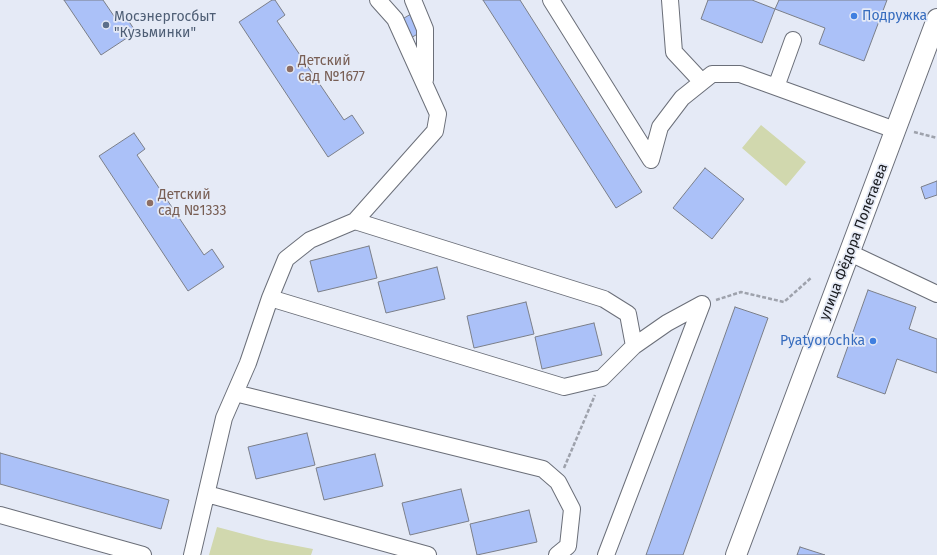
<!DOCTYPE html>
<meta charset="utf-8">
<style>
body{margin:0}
canvas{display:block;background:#e5eaf6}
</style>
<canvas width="937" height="555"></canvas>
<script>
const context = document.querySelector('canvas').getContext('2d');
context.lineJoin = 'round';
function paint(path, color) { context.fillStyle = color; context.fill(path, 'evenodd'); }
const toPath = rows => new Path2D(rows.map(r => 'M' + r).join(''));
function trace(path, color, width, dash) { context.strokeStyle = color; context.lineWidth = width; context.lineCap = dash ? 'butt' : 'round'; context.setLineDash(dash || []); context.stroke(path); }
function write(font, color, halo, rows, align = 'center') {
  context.font = font + ' "Fira Sans",sans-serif'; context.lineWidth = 3.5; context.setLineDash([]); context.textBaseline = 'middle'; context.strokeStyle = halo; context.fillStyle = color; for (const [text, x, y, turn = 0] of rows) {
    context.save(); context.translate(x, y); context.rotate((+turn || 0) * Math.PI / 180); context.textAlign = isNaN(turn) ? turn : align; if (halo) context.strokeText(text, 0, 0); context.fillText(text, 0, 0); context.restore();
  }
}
const green = toPath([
 [761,125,806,162,786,186,742,148],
 [217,527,266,540,313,549,311,555,209,555]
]);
const building = toPath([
 [64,0,103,0,116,19,124,14,136,32,101,55,64,0],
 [272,0,275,0,285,15,277,21,344,120,352,115,364,133,328,157,239,22,272,0],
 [483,0,520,0,642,192,616,208,483,0],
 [708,0,752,0,775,9,762,43,701,19,708,0],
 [779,0,887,0,864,61,819,44,825,28,775,9,779,0],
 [411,14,421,32,409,39,399,21,411,14],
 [134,133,145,149,137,155,204,255,212,249,224,267,188,291,99,156,134,133],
 [705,168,744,199,712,239,673,208,705,168],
 [937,181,937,195,925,199,921,187,937,181],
 [369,246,377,278,318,292,310,261,369,246],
 [437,267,445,299,386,313,378,282,437,267],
 [868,290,916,307,909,329,937,339,937,373,897,359,885,394,837,377,868,290],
 [526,302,534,334,474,348,467,316,526,302],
 [735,307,768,318,683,555,646,555,735,307],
 [594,323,602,355,542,369,535,337,594,323],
 [307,433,315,465,256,479,248,447,307,433],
 [0,453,169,500,161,529,0,484,0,453],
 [375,454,383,486,324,500,316,468,375,454],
 [461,489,469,521,410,535,402,503,461,489],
 [529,510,537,542,477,555,470,524,529,510],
 [800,547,825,555,797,555,800,547]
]);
const path = toPath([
 [914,132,937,138],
 [716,300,741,292,784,302,812,277],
 [564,468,595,395]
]);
const minor = toPath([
 [413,0,425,29,425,80],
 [551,0,651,160,660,127,682,98,712,74,740,74,895,130],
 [670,0,674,52,702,82],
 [776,87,793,40],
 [850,253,937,294],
 [270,298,564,387,602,378,634,346,628,314,604,299,355,221],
 [235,393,543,469,558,482,572,509,568,546,557,555],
 [207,494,428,555],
 [0,515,143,555],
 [192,555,224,418,248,363,270,298,286,259,310,240,355,221,435,131,438,114,395,19,378,0],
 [606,555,702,304,667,323,634,346]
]);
const major = toPath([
 [736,555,937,19]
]);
const markers = [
 [854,16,4,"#3f7fe0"],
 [106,25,4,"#5c6f8a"],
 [290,69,4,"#8d6e63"],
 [150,203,4,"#8d6e63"],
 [873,341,4,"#3f7fe0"]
];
const shopNames = [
 ["Подружка",862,16],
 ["Pyatyorochka",865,341,"right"]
];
const serviceNames = [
 ["Мосэнергосбыт",114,17],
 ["\"Кузьминки\"",114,33]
];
const educationNames = [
 ["Детский",298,61],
 ["сад №1677",298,77],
 ["Детский",158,195],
 ["сад №1333",158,211]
];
const streetNames = [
 ["улица Фёдора Полетаева",854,242,-69]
];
paint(green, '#d1d8ae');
paint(building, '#abc1f8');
trace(building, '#7b7f89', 1);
trace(minor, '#6b6f79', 18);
trace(major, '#6b6f79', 22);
trace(path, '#9ea2ac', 2.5, [4, 2]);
trace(minor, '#fff', 16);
trace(major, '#fff', 20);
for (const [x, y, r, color] of markers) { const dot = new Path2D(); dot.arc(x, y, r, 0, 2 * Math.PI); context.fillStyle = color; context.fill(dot); trace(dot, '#e5eaf6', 1.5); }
write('14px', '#366cbe', '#e5eaf6', shopNames, 'left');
write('14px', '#4e5e75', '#e5eaf6', serviceNames, 'left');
write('14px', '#785e54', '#e5eaf6', educationNames, 'left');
write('14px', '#17191d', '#e5eaf6', streetNames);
</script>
